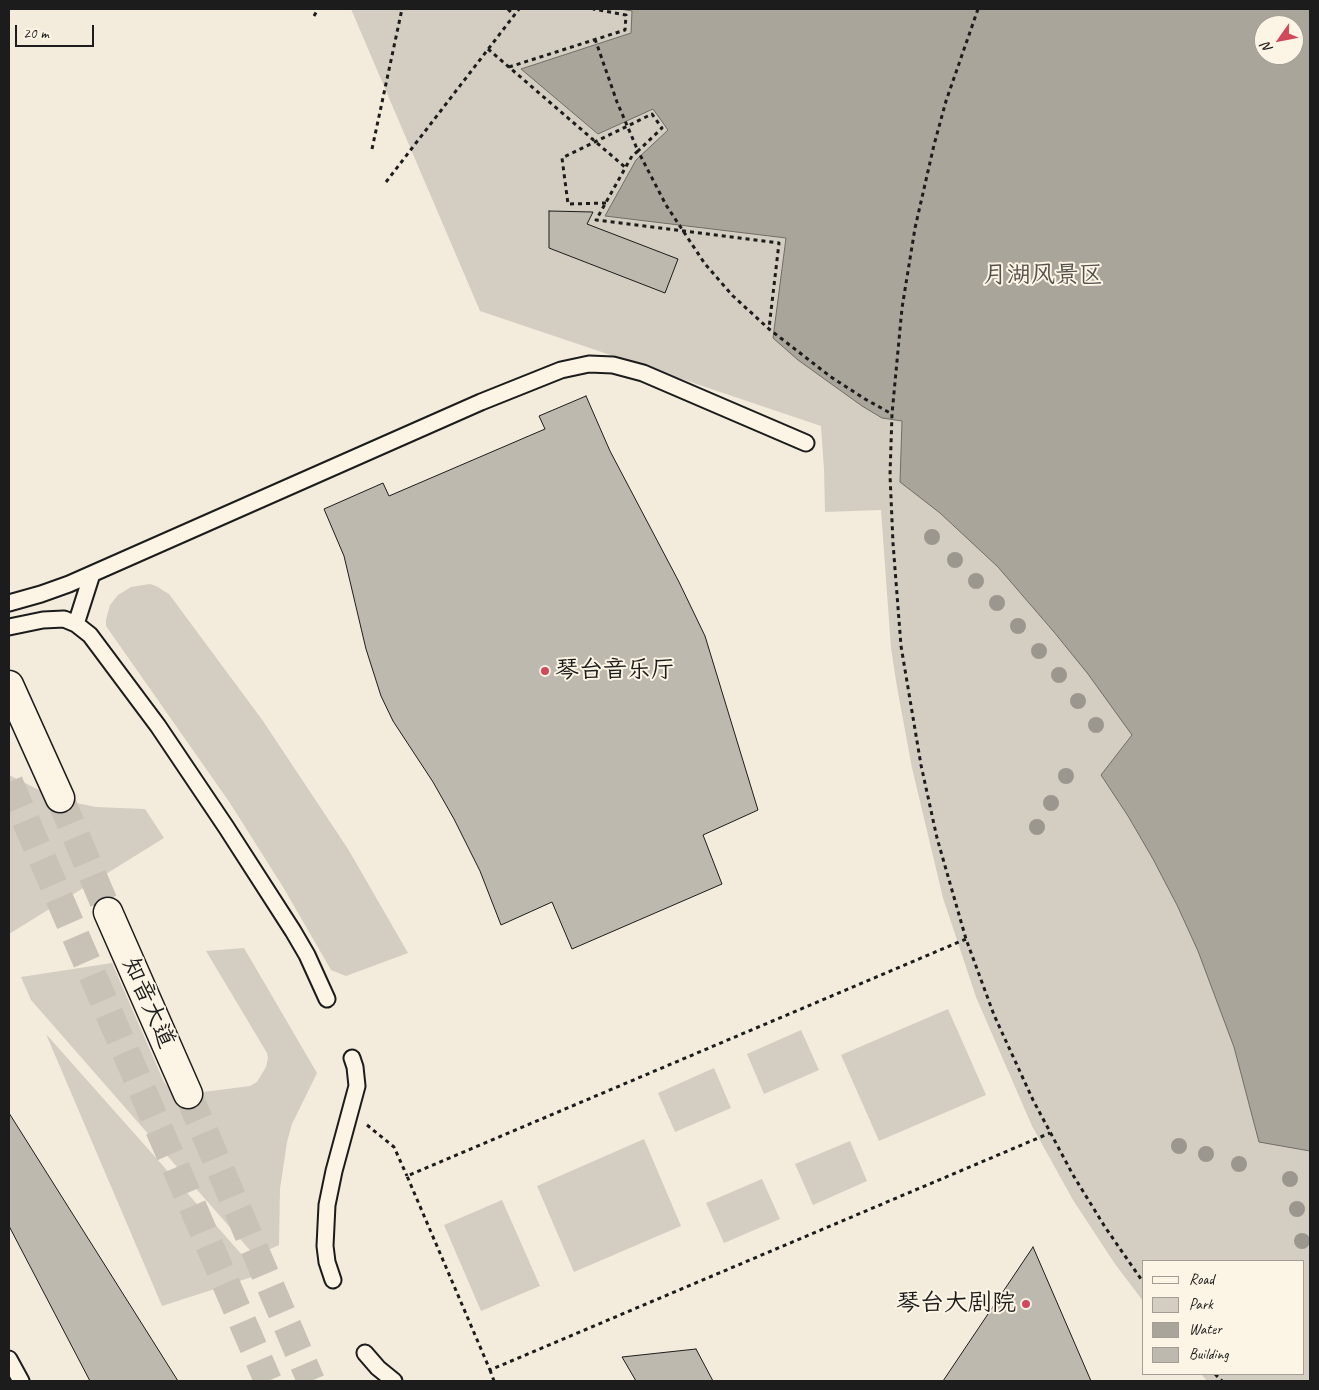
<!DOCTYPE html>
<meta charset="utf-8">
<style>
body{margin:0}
#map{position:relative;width:1319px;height:1390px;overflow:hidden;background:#f3ecdd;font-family:Caveat,sans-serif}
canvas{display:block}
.frame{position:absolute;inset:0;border:10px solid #1c1c1c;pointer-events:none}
.legend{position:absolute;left:1142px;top:1260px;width:162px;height:115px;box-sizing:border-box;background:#fcf5e5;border:1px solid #a29e95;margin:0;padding:6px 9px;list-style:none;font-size:15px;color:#1c1c1c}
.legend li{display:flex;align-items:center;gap:10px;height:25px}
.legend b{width:25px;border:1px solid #a29e95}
.north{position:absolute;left:1254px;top:15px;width:50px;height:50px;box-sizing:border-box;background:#fcf5e5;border:1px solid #a29e95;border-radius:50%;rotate:237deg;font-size:14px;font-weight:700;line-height:20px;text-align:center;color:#1c1c1c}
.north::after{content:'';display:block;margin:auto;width:18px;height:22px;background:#d1495b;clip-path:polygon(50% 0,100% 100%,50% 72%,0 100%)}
.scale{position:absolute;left:15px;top:25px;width:79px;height:22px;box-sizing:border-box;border:2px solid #1c1c1c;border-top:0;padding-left:6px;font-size:15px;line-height:18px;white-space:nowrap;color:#1c1c1c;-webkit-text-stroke:4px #fcf5e5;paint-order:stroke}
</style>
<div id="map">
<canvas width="1319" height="1390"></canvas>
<div class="frame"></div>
<ul class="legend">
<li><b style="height:6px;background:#fcf5e5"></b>Road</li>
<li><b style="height:14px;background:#d3cec1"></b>Park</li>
<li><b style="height:14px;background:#aaa59b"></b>Water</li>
<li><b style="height:14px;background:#beb9ae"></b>Building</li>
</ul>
<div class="north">N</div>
<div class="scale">20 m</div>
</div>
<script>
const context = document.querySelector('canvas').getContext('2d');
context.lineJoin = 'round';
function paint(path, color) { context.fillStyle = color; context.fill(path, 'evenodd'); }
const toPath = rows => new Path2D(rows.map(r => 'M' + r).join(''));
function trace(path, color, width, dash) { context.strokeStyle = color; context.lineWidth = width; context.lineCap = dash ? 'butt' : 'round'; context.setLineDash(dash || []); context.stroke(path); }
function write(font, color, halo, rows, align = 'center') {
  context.font = font + ' Caveat,"LXGW WenKai TC",sans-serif'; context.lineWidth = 4; context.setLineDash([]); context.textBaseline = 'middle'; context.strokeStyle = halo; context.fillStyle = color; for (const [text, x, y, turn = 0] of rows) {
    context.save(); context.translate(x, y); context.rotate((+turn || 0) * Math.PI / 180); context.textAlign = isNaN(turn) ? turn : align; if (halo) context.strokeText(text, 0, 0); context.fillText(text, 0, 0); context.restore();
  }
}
const green = toPath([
 [351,9,1310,9,1310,1381,1207,1381,1201,1374,1303,1374,1303,1261,1143,1261,1143,1301,1115,1264,1073,1200,1032,1126,976,997,943,898,912,768,897,687,891,648,881,510,825,512,824,469,821,426,480,311],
 [1264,25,1294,25,1294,55,1264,55],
 [150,584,156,586,169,594,263,721,348,849,408,953,346,976,331,970,283,887,230,803,106,626,106,620,110,605,118,595,131,587],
 [9,775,41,791,76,803,96,807,145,809,164,838,9,934],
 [244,948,317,1073,292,1124,287,1142,280,1189,279,1245,255,1256,31,1000,21,977,112,963,164,1082,171,1091,180,1095,250,1086,257,1082,266,1067,268,1058,267,1053,206,951],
 [948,1009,986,1095,879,1141,841,1055],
 [801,1030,819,1070,764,1094,747,1054],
 [46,1034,244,1257,252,1277,162,1306],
 [714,1068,731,1108,675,1132,658,1093],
 [644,1139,681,1226,574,1272,537,1186],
 [850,1141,867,1181,813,1205,795,1164],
 [762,1179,780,1219,724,1243,706,1203],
 [502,1200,540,1286,481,1311,444,1225]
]);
const water = toPath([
 [620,9,1310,9,1310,1151,1259,1142,1234,1047,1198,951,1177,905,1153,859,1128,816,1101,775,1132,735,1088,674,1054,632,998,567,940,513,900,482,902,421,882,418,862,406,798,360,773,338,786,238,605,216,636,160,668,130,653,109,598,134,521,69,631,33,632,11,620,9],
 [1264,25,1294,25,1294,55,1264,55,1264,25]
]);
const building = toPath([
 [549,211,593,212,587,224,678,259,665,293,549,248,549,211],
 [586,396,610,451,679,582,705,636,758,810,703,835,722,884,572,949,552,902,501,925,480,871,454,819,433,782,393,721,381,696,366,649,344,556,324,509,383,483,389,496,545,429,539,416,586,396],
 [9,1113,178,1381,90,1381,9,1226,9,1113],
 [1033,1247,1091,1381,943,1381,1033,1247],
 [696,1349,713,1381,636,1381,622,1357,696,1349]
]);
const secondaryTunnel = toPath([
 [9,782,268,1381],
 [60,798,108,912],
 [188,1094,311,1381]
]);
const path = toPath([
 [508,9,514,16],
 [978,9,946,101,934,145,915,228,902,308,892,414,890,475,893,543,901,646,921,765,937,838,966,939,994,1015,1033,1100,1073,1175,1105,1227,1143,1282],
 [314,16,318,9],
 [595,39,617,102,638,151,632,156,596,220,779,243,769,328],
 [488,49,626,168],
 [509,67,625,30,626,15,593,9],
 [372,149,402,9],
 [386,182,519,9],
 [606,203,568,204,562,158,652,114,662,128,638,151,666,205,705,264,733,296,769,329,831,377,865,399,892,414],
 [966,939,407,1176,490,1370,1050,1133],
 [367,1125,394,1147,407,1176],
 [490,1370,494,1381],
 [1215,1374,1222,1381]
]);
const service = toPath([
 [9,603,41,594,69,584,481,402,561,370,589,364,613,365,643,373,806,443],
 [76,624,92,574],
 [9,627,43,620,64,619,76,624,90,635,158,726,226,827,293,931,307,955,327,999],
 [333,1280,327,1262,325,1246,327,1205,334,1171,357,1086,355,1067,352,1058],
 [365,1353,378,1368,394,1381],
 [9,1359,21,1381]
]);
const secondary = toPath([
 [9,685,60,798],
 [108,912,188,1094]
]);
const trees = [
 [932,537],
 [955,560],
 [976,581],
 [997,603],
 [1018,626],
 [1039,651],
 [1059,675],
 [1078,701],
 [1096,725],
 [1066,776],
 [1051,803],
 [1037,827],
 [1179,1146],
 [1206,1154],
 [1239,1164],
 [1290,1179],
 [1297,1209],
 [1302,1241]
];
const markers = [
 [545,671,5,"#d1495b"],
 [1026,1304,5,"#d1495b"]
];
const parkNames = [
 ["月湖风景区",1043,276]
];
const poiNames = [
 ["琴台音乐厅",555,671],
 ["琴台大剧院",1016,1304,"right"]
];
const streetNames = [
 ["知音大道",148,1003,66]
];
paint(green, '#d3cec1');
paint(water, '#aaa59b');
trace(water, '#716e68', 1);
paint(building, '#beb9ae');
trace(building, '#1c1c1c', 1);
trace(secondaryTunnel, '#c8c2b6', 28, [28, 14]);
trace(service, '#1c1c1c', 19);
trace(secondary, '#1c1c1c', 31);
trace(path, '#1c1c1c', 3, [4, 4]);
trace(service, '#fcf5e5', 15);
trace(secondary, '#fcf5e5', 28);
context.fillStyle = '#9b978e';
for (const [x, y] of trees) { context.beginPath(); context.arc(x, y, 8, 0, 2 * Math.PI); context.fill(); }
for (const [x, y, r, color] of markers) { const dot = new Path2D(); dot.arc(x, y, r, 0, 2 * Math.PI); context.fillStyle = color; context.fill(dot); trace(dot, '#fcf5e5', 2); }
write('24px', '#53514e', '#fcf5e5', parkNames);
write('24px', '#1c1c1c', '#fcf5e5', poiNames, 'left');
write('24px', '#1c1c1c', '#fcf5e5', streetNames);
</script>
